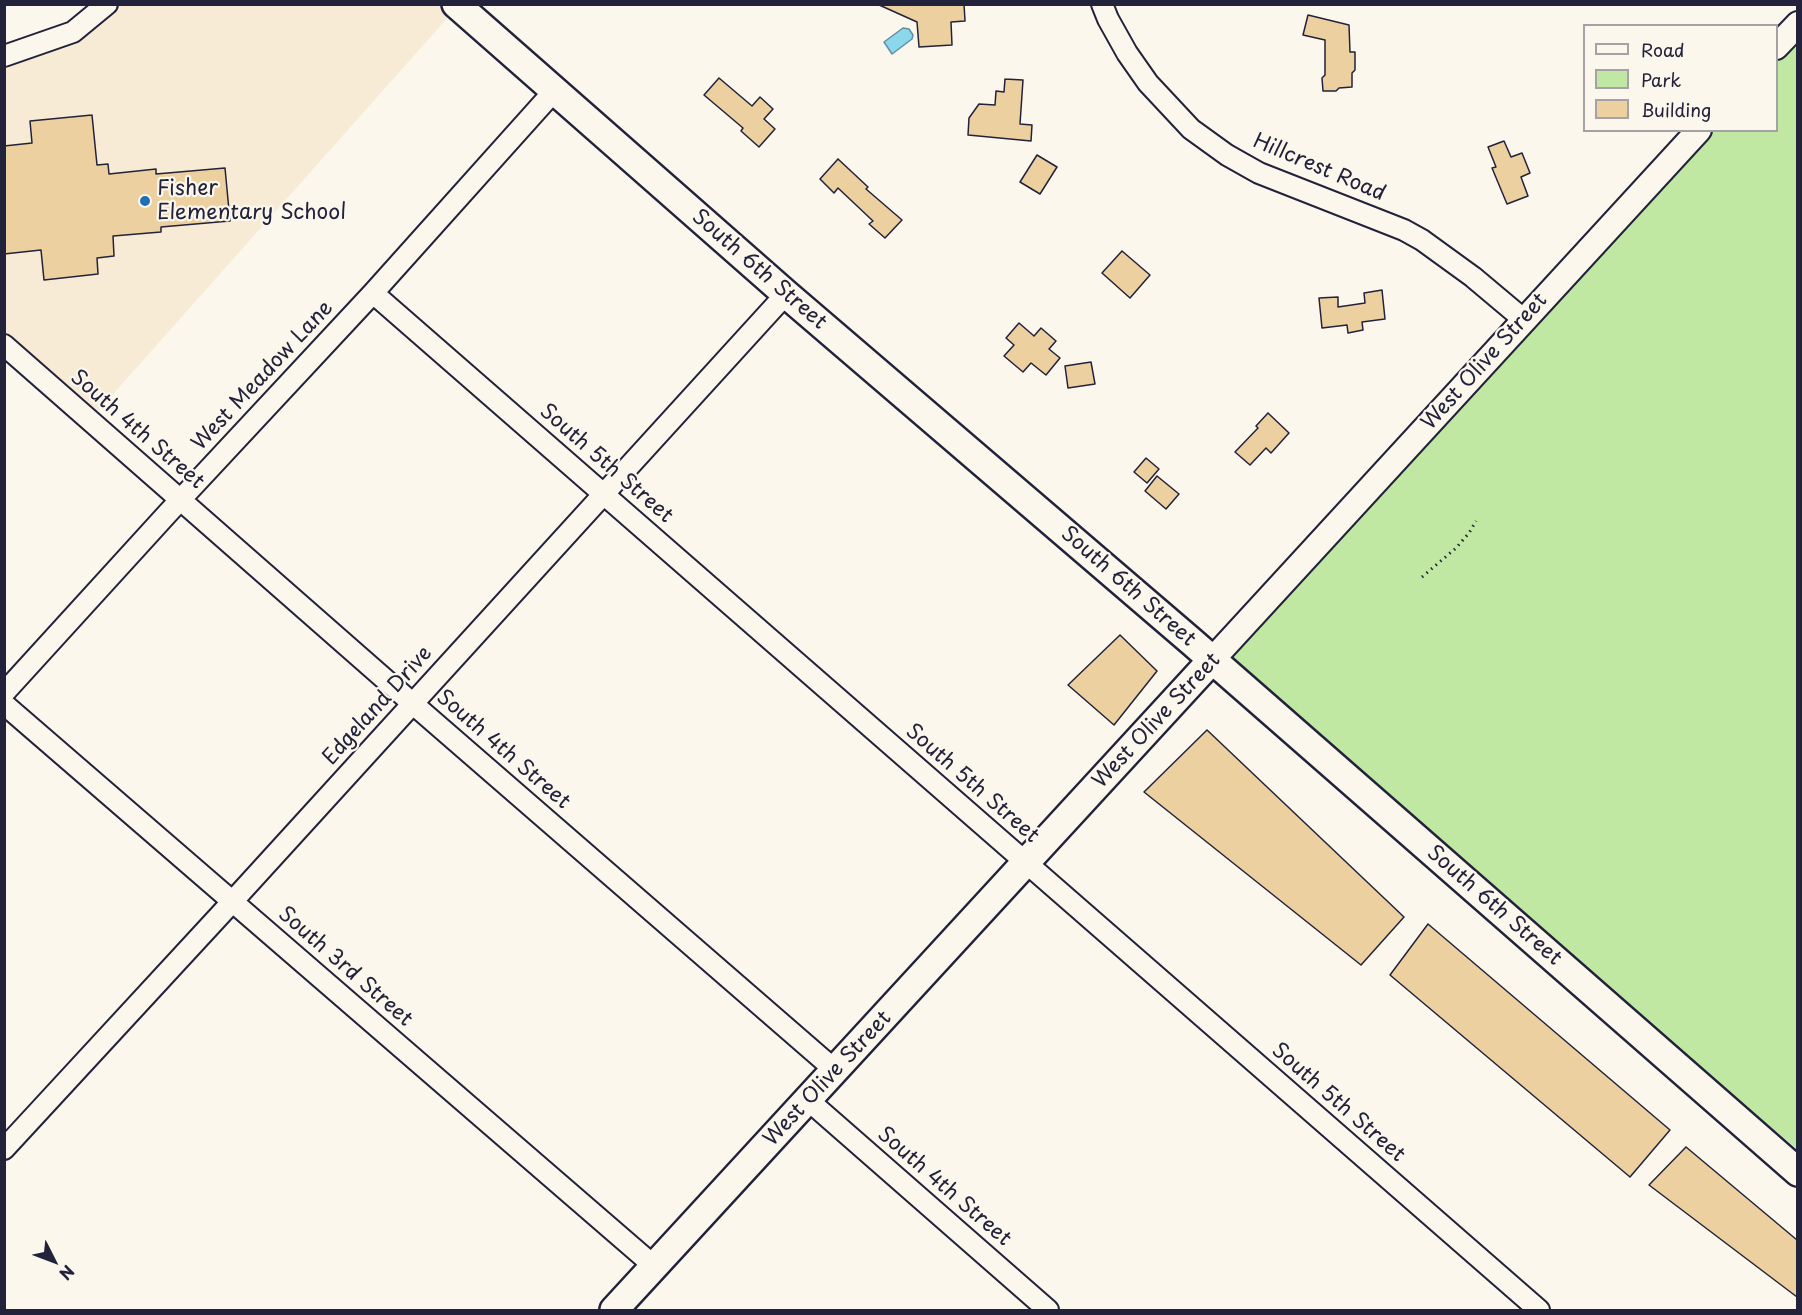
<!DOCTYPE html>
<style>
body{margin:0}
#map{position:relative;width:1802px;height:1315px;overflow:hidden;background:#fbf7ec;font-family:"Playpen Sans",sans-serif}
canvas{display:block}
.frame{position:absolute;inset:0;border:6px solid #22223b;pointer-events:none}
.legend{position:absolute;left:1583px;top:24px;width:195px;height:108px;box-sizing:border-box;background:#fbf7ec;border:2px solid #a4a2a5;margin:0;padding:8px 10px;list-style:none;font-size:18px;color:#22223b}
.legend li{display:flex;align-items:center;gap:12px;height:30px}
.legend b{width:30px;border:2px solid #a4a2a5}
.north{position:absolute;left:24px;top:1231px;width:60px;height:60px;-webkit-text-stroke:4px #fbf7ec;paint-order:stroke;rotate:132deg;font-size:16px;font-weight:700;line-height:24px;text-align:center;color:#22223b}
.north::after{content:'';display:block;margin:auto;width:21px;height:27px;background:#22223b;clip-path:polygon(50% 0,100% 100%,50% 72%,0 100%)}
</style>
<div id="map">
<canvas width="1802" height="1315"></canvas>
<div class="frame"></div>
<ul class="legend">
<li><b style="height:8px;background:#fbf7ec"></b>Road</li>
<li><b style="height:16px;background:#c0e8a3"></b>Park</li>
<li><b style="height:16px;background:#edd0a0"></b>Building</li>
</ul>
<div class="north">N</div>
</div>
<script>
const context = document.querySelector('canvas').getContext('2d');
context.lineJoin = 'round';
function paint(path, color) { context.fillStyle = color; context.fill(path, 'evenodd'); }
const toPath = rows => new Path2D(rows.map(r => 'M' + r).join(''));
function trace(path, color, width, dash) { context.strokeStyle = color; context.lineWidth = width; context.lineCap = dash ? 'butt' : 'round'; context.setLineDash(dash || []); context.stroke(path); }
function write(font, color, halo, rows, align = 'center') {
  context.font = font + ' "Playpen Sans",sans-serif'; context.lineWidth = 4.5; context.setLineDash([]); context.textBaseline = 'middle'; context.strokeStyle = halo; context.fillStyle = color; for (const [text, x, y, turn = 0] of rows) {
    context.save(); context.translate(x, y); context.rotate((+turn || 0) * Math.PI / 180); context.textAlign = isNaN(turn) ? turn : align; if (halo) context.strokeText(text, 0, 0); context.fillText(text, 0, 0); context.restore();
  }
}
const built = toPath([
 [456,4,458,6,90,420,5,345,5,56,107,5]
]);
const green = toPath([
 [1797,24,1797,1149,1212,660,1699,131,1776,130,1777,47]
]);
const water = toPath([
 [903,28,909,29,913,35,912,39,892,54,884,42,903,28]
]);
const building = toPath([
 [877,4,964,4,965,21,951,22,952,45,919,47,917,22,877,4],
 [1308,15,1349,25,1350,52,1355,52,1355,70,1352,73,1352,87,1339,88,1336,91,1323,91,1322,78,1325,75,1325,40,1303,35,1308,15],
 [719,78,752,106,760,97,773,109,764,119,775,129,759,147,741,131,743,128,704,95,719,78],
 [1005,79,1023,80,1020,124,1032,125,1031,141,968,135,969,118,979,104,995,105,996,91,1004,92,1005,79],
 [92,115,97,165,108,164,109,174,156,169,156,174,225,168,230,221,161,227,161,232,113,236,114,256,97,258,98,274,44,280,41,250,4,254,4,146,32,143,30,121,92,115],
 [1504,141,1511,157,1522,153,1530,173,1521,177,1528,196,1507,204,1492,168,1496,167,1488,147,1504,141],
 [1037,155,1057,167,1040,194,1020,182,1037,155],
 [838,159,868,187,866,189,902,220,885,238,869,224,873,221,838,188,834,193,820,179,838,159],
 [1122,251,1150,275,1130,298,1102,273,1122,251],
 [1382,290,1385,319,1362,322,1363,330,1348,333,1347,325,1322,328,1319,298,1338,297,1338,307,1365,303,1364,293,1382,290],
 [1019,323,1034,336,1041,328,1056,341,1049,349,1060,358,1046,375,1031,363,1023,372,1004,356,1014,345,1006,338,1019,323],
 [1091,362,1095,384,1068,388,1065,366,1091,362],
 [1268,413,1289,433,1271,453,1266,448,1250,465,1235,452,1258,428,1256,426,1268,413],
 [1146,458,1159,469,1147,483,1134,472,1146,458],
 [1157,476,1179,494,1166,509,1145,491,1157,476],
 [1120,635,1157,671,1114,725,1068,685,1120,635],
 [1207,730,1404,917,1361,965,1144,792,1207,730],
 [1428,924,1670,1130,1630,1177,1390,975,1428,924],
 [1686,1147,1797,1240,1797,1297,1649,1185,1686,1147]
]);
const path = toPath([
 [1422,577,1456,548,1469,533,1476,521]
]);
const minor = toPath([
 [1102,4,1108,19,1127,53,1148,83,1191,129,1227,155,1259,173,1404,230,1422,240,1473,277,1523,319],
 [4,56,73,32,107,4],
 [373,293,1539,1310],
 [4,345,412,703,836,1071],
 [4,693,168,513,373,293,555,90],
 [4,704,654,1266],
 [808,1100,1048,1310],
 [4,1149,221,914,786,294]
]);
const tertiary = toPath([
 [1776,47,1798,24],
 [1212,660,1699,130]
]);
const secondary = toPath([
 [456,4,786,294,1192,642,1798,1172],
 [614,1310,1212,660]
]);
const markers = [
 [145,201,6,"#1f6fb2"]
];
const streetNames = [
 ["Hillcrest Road",1319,168,23],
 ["South 6th Street",759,270,41],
 ["West Olive Street",1485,362,-48],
 ["West Meadow Lane",263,376,-47],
 ["South 4th Street",137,430,41],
 ["South 5th Street",606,464,41],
 ["South 6th Street",1128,587,41],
 ["Edgeland Drive",378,706,-48],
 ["West Olive Street",1157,721,-47],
 ["South 4th Street",503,750,41],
 ["South 5th Street",972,784,41],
 ["South 6th Street",1494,906,41],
 ["South 3rd Street",345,967,41],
 ["West Olive Street",828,1079,-47],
 ["South 5th Street",1338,1103,41],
 ["South 4th Street",944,1187,41]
];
const poiNames = [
 ["Fisher",157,189],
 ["Elementary School",157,213]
];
paint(built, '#f7ebd5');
paint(green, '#c0e8a3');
paint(water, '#8bd7ec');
trace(water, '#618fa5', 1.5);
paint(building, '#edd0a0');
trace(building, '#22223b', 1.5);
trace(minor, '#22223b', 24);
trace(tertiary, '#22223b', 28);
trace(secondary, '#22223b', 32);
trace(path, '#22223b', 3, [1.5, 4.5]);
trace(minor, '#fbf7ec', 20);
trace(tertiary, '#fbf7ec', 24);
trace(secondary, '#fbf7ec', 27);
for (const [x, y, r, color] of markers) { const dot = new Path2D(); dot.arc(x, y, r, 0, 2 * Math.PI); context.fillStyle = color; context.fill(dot); trace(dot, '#fbf7ec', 2); }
write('21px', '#22223b', '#fbf7ec', streetNames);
write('21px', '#22223b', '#fbf7ec', poiNames, 'left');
</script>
